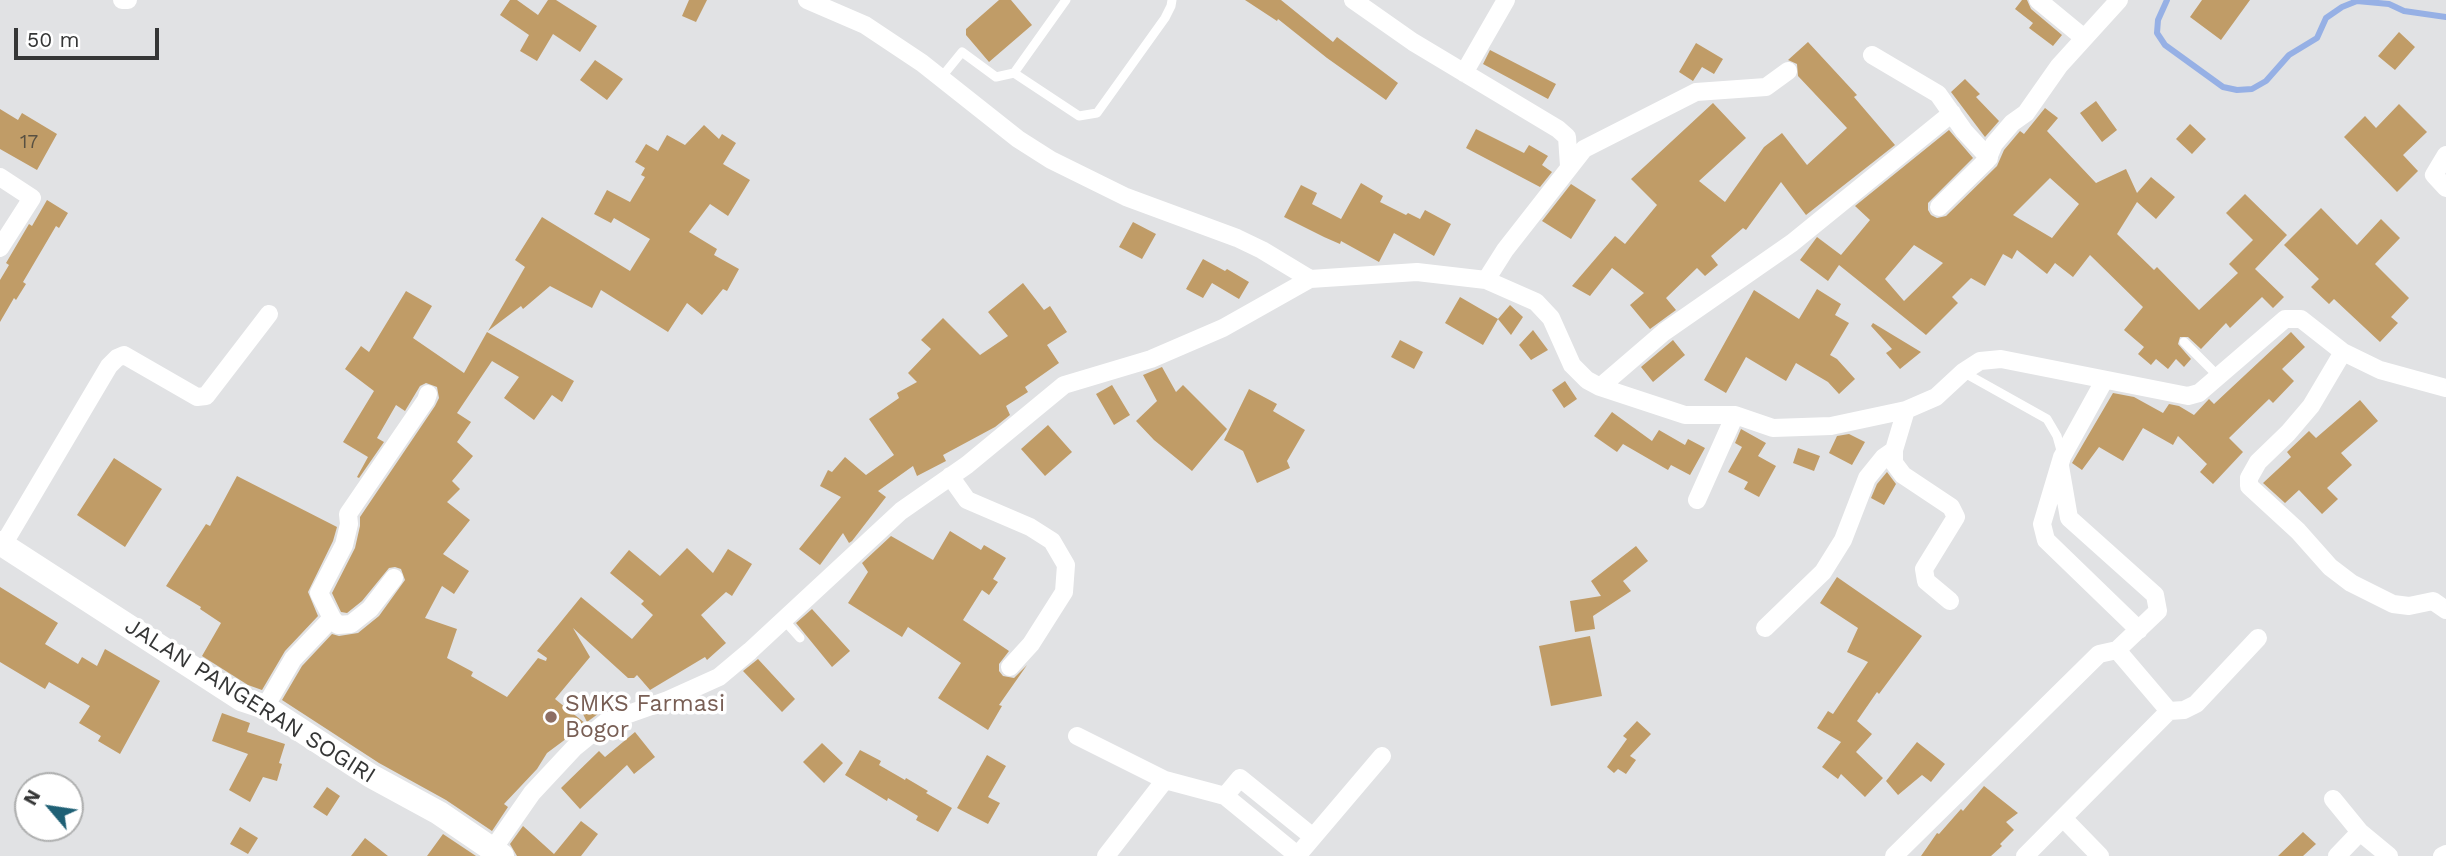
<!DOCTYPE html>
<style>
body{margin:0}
#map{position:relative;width:2446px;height:856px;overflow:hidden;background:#e1e2e4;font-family:"Work Sans",sans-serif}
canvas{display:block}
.north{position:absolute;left:14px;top:772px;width:70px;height:70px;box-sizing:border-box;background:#fff;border:2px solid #aeafaf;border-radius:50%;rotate:299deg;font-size:19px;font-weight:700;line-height:28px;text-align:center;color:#353636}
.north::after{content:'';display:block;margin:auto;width:24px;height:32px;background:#1f6075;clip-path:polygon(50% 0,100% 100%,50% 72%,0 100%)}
.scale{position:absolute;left:14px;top:28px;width:145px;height:32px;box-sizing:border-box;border:4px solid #353636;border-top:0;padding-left:9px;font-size:21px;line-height:24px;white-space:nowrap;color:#353636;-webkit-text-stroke:5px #fff;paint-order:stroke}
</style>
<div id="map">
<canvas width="2446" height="856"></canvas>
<div class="north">N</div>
<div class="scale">50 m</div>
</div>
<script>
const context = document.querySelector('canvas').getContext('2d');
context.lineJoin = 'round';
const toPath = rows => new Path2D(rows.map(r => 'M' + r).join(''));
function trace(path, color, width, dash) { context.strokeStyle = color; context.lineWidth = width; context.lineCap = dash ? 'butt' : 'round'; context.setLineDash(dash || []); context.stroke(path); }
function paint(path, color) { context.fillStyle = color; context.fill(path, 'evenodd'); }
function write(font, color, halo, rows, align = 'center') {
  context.font = font + ' "Work Sans",sans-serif'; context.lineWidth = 7; context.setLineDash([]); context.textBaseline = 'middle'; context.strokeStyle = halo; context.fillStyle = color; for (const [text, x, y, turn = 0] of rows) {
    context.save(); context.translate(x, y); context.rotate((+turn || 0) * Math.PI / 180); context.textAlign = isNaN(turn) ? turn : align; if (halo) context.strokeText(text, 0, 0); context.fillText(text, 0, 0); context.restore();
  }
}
const stream = toPath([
 [2167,0,2158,20,2157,33,2165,45,2223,87,2237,90,2252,89,2266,81,2289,55,2317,38,2326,18,2342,7,2357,1,2389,4,2404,11,2446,17]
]);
const building = toPath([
 [510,0,517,0,538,15,548,0,556,0,597,26,580,52,553,34,537,61,520,51,529,35,500,15],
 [689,0,707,0,696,22,682,16],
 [999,0,1011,0,1032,25,989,62,966,35,966,29],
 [1245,0,1281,0,1333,42,1337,37,1398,83,1386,100,1327,58,1278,19,1277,21],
 [2022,0,2027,0,2031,9,2062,35,2053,46,2029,28,2033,23,2015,9],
 [2202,0,2250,0,2221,40,2190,17],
 [2399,32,2415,47,2395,70,2378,56],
 [1808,42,1857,95,1854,97,1895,145,1806,215,1781,182,1746,230,1743,228,1711,256,1718,265,1705,276,1697,268,1666,298,1676,310,1650,329,1630,305,1644,293,1612,268,1590,296,1572,286,1615,236,1625,244,1657,205,1631,179,1713,103,1746,138,1699,181,1725,202,1764,147,1782,133,1807,165,1847,128,1798,76,1797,64,1788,60],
 [1696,43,1723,59,1714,74,1702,67,1693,81,1679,72],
 [1490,50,1556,84,1548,99,1483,64],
 [595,60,623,79,607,100,580,80],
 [1965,79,1980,94,1976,97,1999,121,1985,137,1951,92],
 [2096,101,2117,130,2102,142,2080,113],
 [2399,104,2427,132,2403,155,2418,171,2397,192,2344,137,2365,116,2376,128],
 [2045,108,2058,118,2047,131,2096,183,2126,169,2137,193,2151,177,2175,197,2156,219,2137,202,2117,234,2154,270,2157,267,2199,310,2238,273,2229,264,2253,240,2226,213,2245,194,2287,235,2255,269,2284,297,2273,308,2262,297,2230,328,2226,323,2201,349,2188,337,2180,337,2178,344,2191,359,2184,367,2176,359,2168,369,2156,359,2151,365,2138,354,2144,347,2124,330,2143,307,2090,255,2073,277,2055,263,2047,274,2017,250,2012,259,2003,254,1985,286,1971,278,1952,297,1958,303,1926,335,1839,265,1828,281,1800,260,1817,237,1841,255,1870,220,1855,206,1949,130,1973,158,1928,203,1928,210,1931,215,1937,218,1946,216,1997,166,2004,150,2020,131,2024,134],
 [2050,178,2079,204,2052,238,2013,215],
 [1914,245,1943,263,1904,301,1885,279],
 [0,109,18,120,22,113,57,134,37,170,0,149],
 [2190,124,2206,139,2192,154,2176,139],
 [704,125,719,139,722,134,736,143,723,164,750,180,728,216,710,204,689,232,717,249,714,255,739,269,727,291,723,289,702,315,687,303,668,332,601,290,592,308,550,286,523,309,521,306,488,331,525,267,515,260,542,217,630,271,650,239,614,218,611,223,594,214,607,190,630,202,645,177,641,175,645,168,635,162,646,144,658,151,667,135,685,145],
 [1476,129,1524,153,1529,145,1548,156,1542,165,1552,172,1540,187,1466,148],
 [1361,183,1383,196,1380,202,1406,215,1408,213,1420,219,1425,210,1451,224,1434,256,1394,233,1379,262,1341,241,1340,244,1324,237,1284,217,1301,185,1317,193,1312,204,1341,219],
 [1571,184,1596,200,1571,239,1542,221],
 [47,200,68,213,59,228,56,226,23,282,26,284,16,300,14,298,0,322,0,280,9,265,6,263,29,224,32,226],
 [2321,208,2357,245,2381,219,2400,238,2375,264,2409,298,2391,317,2398,323,2380,342,2334,299,2329,304,2311,287,2319,279,2284,245],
 [1133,222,1156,234,1142,259,1119,247],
 [1203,259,1225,271,1227,269,1249,282,1239,299,1212,283,1203,298,1186,289],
 [1023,283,1044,310,1050,306,1067,332,1047,345,1059,363,1025,387,1028,392,1006,406,1010,415,995,427,943,455,946,461,917,476,913,466,878,491,886,497,852,541,849,543,843,533,820,565,799,549,841,497,820,486,828,470,832,472,845,457,866,475,894,455,869,419,899,398,897,393,917,382,908,373,931,349,921,340,943,318,980,355,1008,336,988,312],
 [1817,289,1841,304,1835,315,1849,323,1830,355,1837,359,1855,379,1839,394,1828,382,1796,363,1786,381,1746,357,1726,393,1704,380,1754,290,1799,319],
 [406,291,432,306,413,338,464,373,487,332,574,381,562,402,552,395,534,420,504,398,519,377,492,361,457,413,471,422,457,442,473,456,452,481,460,489,447,502,470,520,443,554,469,571,454,594,442,586,425,618,457,629,447,658,473,672,471,676,507,697,538,658,546,661,547,658,537,651,581,597,632,639,653,615,641,604,644,601,610,573,629,550,660,576,687,548,713,573,728,549,752,564,732,596,726,592,701,615,726,643,707,660,705,657,650,690,637,675,634,678,628,678,573,628,590,657,555,699,586,724,547,753,537,769,504,804,508,807,492,831,446,800,379,763,282,700,302,666,332,634,339,636,358,633,379,616,405,580,401,569,395,567,389,568,362,601,347,613,341,612,332,593,355,548,360,526,360,517,435,406,439,398,437,387,426,383,420,386,405,411,396,405,377,438,384,442,359,478,357,477,368,457,343,442,374,391,345,369,361,346,369,352],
 [1460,297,1498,319,1483,345,1445,323],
 [1510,305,1523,317,1511,335,1498,319],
 [1873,323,1921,352,1900,369,1886,353,1892,349,1871,326],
 [1533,330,1548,350,1531,360,1519,345],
 [2291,332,2305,347,2282,369,2294,381,2273,403,2269,399,2229,438,2243,452,2213,484,2200,472,2207,464,2178,436,2173,445,2143,428,2123,461,2099,447,2082,470,2072,463,2113,393,2134,397,2163,413,2169,404,2179,406,2194,415,2209,399,2214,404],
 [1400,340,1423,352,1414,369,1391,357],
 [1673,340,1685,355,1653,382,1641,367],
 [1162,367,1176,392,1183,385,1227,429,1192,471,1154,440,1136,421,1157,401,1143,375],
 [1565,381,1577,399,1564,408,1552,390],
 [1112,385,1130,415,1114,425,1096,394],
 [1249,389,1277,404,1273,411,1305,430,1287,461,1290,468,1257,483,1243,451,1224,440],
 [2360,400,2378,421,2341,453,2352,465,2327,488,2338,499,2322,514,2299,490,2285,503,2263,483,2291,457,2287,452,2309,431,2316,438],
 [1612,412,1652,441,1659,430,1685,445,1688,439,1705,448,1690,475,1671,465,1668,470,1623,444,1617,452,1594,436],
 [1048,425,1072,452,1045,476,1021,449],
 [1741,429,1766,443,1758,456,1776,466,1759,497,1744,489,1748,482,1728,472,1742,447,1735,443],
 [1849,434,1865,442,1852,465,1829,453,1837,436],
 [1798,448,1820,456,1814,471,1793,463],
 [114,458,162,489,125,547,77,515],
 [1887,472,1896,484,1884,505,1871,498,1877,484],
 [237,476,337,527,333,541,308,592,318,616,285,651,262,690,248,685,202,656,221,623,200,609,201,607,166,586,206,524,210,526],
 [950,531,981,550,984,545,1006,558,993,579,998,582,989,595,982,590,963,620,1009,651,999,664,999,671,1003,676,1014,678,1027,665,999,705,1002,706,988,730,938,698,961,663,908,627,902,637,848,603,868,572,862,563,891,536,933,560],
 [1636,546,1648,561,1623,581,1631,591,1593,616,1595,629,1575,632,1570,601,1601,596,1591,581],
 [1837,577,1922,636,1879,694,1877,692,1857,721,1872,734,1856,752,1883,778,1865,797,1841,774,1838,779,1822,767,1841,742,1817,728,1828,711,1833,714,1868,662,1847,652,1858,628,1820,603],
 [0,587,58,623,45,644,78,664,82,657,97,666,105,649,160,681,120,754,98,741,101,736,79,723,90,706,49,682,45,689,0,662],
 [812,609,850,651,832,667,796,623],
 [1590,636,1602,696,1551,706,1539,646],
 [758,659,795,699,782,712,743,671],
 [611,694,618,706,602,711,587,722,582,712],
 [222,713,250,723,247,732,285,744,279,763,282,764,277,781,263,777,250,802,229,790,248,754,212,741],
 [1637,721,1651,734,1630,756,1636,760,1626,774,1618,769,1614,773,1607,767,1627,739,1623,736],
 [635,732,655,757,634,774,627,765,580,809,561,788,599,751,605,757],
 [1917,742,1945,764,1931,782,1922,775,1898,795,1886,781],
 [822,743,843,763,824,783,803,762],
 [860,750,881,761,879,765,905,780,906,778,928,791,926,793,952,808,938,832,916,820,918,816,888,798,887,801,845,775],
 [987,755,1006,766,988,797,1000,803,988,824,957,808],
 [1984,786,2018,813,2006,822,2014,830,2000,844,2002,846,1991,856,1921,856,1937,833,1939,834,1961,809,1963,811],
 [327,787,340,796,327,816,313,807],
 [581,821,598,834,581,856,517,856,510,844,523,826,554,854],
 [240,827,258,838,248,854,230,844],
 [2303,832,2316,844,2303,856,2278,856],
 [443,834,476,856,427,856],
 [365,838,388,856,351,856]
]);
const lane = toPath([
 [1014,73,1079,116,1097,113,1165,18,1171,6,1172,0],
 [940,79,962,52,996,77,1014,73,1066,0],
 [2184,342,2218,376],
 [1963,372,2047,419,2057,436,2062,454],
 [783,619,800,638]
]);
const street = toPath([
 [122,0,128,0],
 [807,0,865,25,922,63,1018,139,1051,160,1126,197,1237,238,1262,250,1310,279,1417,272,1486,280,1536,302,1551,318,1572,365,1587,380,1600,387,1685,415,1735,415,1773,428,1831,426,1906,410,1936,397,1963,372,1980,361,2001,359,2188,396,2199,393,2285,319,2301,319,2343,352,2380,370,2446,388],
 [1353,0,1413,42,1558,129,1567,137,1569,166],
 [2038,0,2084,38],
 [1872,55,1938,94,1964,131,1989,158],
 [1464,73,1506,0],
 [2446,155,2434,175,2446,188],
 [0,177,32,198,0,248],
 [1939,207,1987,160,1994,144,2012,123,2026,113,2059,66,2119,0],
 [1486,280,1505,250,1584,149,1696,92,1766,87,1788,71],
 [2343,352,2311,406,2288,433,2258,462,2249,478,2249,486,2298,531,2330,567,2351,583,2393,604,2409,606,2433,601,2446,610],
 [2104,381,2062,457,2042,524,2046,540,2139,630],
 [1600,387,1664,332,1792,243,1952,113],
 [1906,410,1894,450,1894,463,1903,475,1951,507,1956,517,1924,569,1926,581,1950,601],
 [950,476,967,500,1030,527,1052,541,1066,565,1064,592,1031,644,1010,667],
 [1697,500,1735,415],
 [3,545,109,366,117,358,124,355,197,397,206,396,269,314],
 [332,618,319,593,344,545,349,524,348,514,426,400,428,394],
 [1765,628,1823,572,1843,540,1867,478,1884,457,1894,450],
 [265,707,293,659,332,618,338,625,351,624,370,609,394,578],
 [2169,711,2184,710,2196,704,2258,638],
 [1077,736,1165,780,1225,796,1297,855],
 [1225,796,1240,778,1313,837],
 [2333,799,2360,832],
 [2063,818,2100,856],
 [493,849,532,793,574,748,606,722,668,700,719,677,750,651,901,511,967,465,1064,385,1151,359,1223,328,1310,279],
 [1106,856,1165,780],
 [1297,856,1382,756],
 [1894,856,2099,654,2117,650,2158,611,2155,595,2069,518,2060,466],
 [2025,856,2169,711,2117,650],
 [2337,856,2360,832,2389,856],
 [2442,856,2446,854]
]);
const secondary = toPath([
 [0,543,241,699,265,707,371,776,439,813,502,856]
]);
const markers = [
 [551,717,7,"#8d6e63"]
];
const numberNames = [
 ["17",29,142]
];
const streetNames = [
 ["JALAN PANGERAN SOGIRI",250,701,32]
];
const educationNames = [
 ["SMKS Farmasi",565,704],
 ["Bogor",565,730]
];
trace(stream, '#96b0e5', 6);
paint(building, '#c09c67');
trace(lane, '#fff', 9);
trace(street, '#fff', 18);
trace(secondary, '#fff', 24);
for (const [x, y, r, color] of markers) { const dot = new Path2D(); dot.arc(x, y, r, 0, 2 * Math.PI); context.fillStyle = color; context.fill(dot); trace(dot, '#fff', 2.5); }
write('19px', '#585042', null, numberNames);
write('23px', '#353636', '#fff', streetNames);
write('23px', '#785e54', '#fff', educationNames, 'left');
</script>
